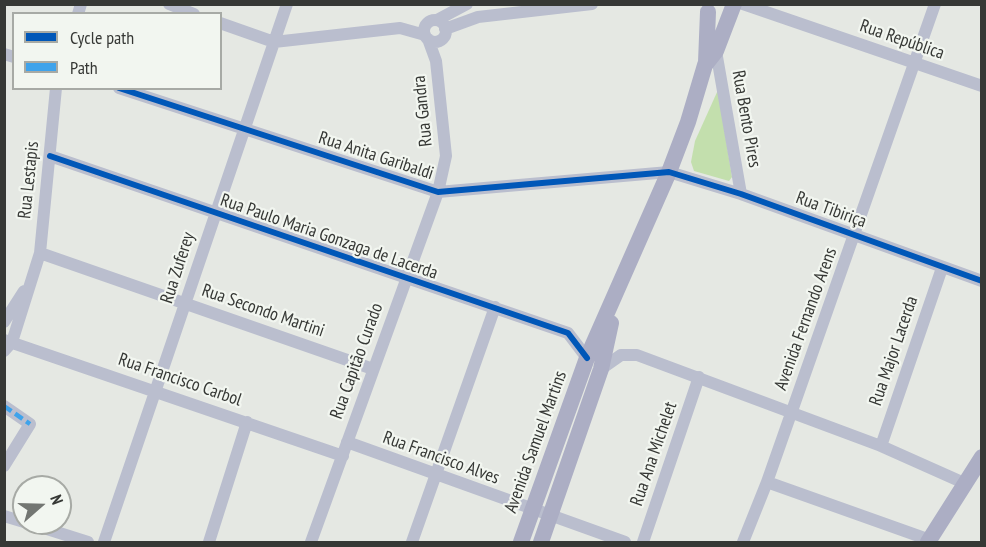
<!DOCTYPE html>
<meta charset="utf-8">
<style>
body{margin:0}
#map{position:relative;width:986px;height:547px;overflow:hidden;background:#e5e8e3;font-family:"PT Sans Narrow",sans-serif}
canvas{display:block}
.frame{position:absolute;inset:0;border:6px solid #363835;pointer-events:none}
.legend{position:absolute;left:12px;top:12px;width:210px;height:78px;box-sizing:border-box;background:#f2f6f0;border:2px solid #a7aaa5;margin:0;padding:8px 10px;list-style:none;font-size:18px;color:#363835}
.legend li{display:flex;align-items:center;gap:12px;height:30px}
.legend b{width:30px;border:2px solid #a7aaa5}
.north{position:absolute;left:12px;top:475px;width:60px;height:60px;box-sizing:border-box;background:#f2f6f0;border:2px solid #a7aaa5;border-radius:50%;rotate:70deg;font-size:16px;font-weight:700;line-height:24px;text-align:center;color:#363835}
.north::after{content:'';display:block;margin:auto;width:21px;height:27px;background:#737672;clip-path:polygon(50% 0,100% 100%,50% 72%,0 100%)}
</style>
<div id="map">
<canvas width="986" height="547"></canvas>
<div class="frame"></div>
<ul class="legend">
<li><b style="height:8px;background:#0057b8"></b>Cycle path</li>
<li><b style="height:8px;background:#3fa3eb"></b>Path</li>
</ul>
<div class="north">N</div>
</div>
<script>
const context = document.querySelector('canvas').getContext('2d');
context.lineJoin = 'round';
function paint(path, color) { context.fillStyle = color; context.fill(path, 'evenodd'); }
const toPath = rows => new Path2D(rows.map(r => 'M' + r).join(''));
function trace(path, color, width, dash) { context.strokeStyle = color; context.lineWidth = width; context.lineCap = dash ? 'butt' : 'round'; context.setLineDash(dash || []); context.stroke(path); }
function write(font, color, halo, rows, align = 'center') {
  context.font = font + ' "PT Sans Narrow",sans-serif'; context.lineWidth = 4.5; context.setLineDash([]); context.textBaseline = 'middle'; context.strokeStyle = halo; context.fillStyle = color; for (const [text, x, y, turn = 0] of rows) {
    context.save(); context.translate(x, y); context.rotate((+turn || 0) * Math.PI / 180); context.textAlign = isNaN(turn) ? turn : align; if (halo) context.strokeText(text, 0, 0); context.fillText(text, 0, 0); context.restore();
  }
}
const green = toPath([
 [718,90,732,177,729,181,694,171,691,162,695,141]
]);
const minor = toPath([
 [169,4,194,14],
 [743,4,982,86],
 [78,14,81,4],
 [437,20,467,4],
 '424 31a11 11 0 1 1 22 0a11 11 0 1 1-22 0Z',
 [220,23,274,42,400,28,425,35],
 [445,29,478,17,592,4],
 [716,51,741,194],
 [4,54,14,57],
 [119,88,438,192,669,172,741,194,982,281],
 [50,156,568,333,587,358],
 [40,253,373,369],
 [4,322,24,291],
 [4,340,343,456],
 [4,351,12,342,40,253,56,88],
 [601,369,621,355,637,355,881,446,964,483],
 [4,406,30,424,4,466],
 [347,442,625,542],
 [881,446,942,268],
 [767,482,930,540],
 [4,516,24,522],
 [28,523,88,542],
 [104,542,287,4],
 [209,542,247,422],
 [311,542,438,192,446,156,436,61,428,39],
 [412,542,495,307],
 [643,542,699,377],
 [743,542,767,482,935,4]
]);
const major = toPath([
 [706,62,708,12],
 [521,542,587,358,669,172,688,122,705,65,716,51,734,4],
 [541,542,601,369,611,323],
 [928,542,982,457]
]);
const quiet = toPath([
 [4,406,30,424]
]);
const cycleway = toPath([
 [119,88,438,192,669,172,741,194,982,281],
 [50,156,568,333,587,358]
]);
const streetNames = [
 ["Rua República",902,40,19],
 ["Rua Gandra",423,111,-96],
 ["Rua Bento Pires",746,119,80],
 ["Rua Anita Garibaldi",376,156,18],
 ["Rua Lestapis",29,180,-84],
 ["Rua Tibiriça",831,210,20],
 ["Rua Paulo Maria Gonzaga de Lacerda",329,237,19],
 ["Rua Zuferey",178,268,-72],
 ["Rua Secondo Martini",263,311,19],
 ["Avenida Fernando Arens",806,319,-70],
 ["Rua Major Lacerda",894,351,-71],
 ["Rua Capitão Curado",357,361,-70],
 ["Rua Francisco Carbol",180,380,19],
 ["Avenida Samuel Martins",536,442,-70],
 ["Rua Ana Michelet",654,454,-71],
 ["Rua Francisco Alves",441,458,20]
];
paint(green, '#c3dfad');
trace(minor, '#babece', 12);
trace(major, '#acaec4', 16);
trace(quiet, '#3fa3eb', 4.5, [9, 4.5]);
trace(cycleway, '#0057b8', 6);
write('18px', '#363835', '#f2f6f0', streetNames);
</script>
